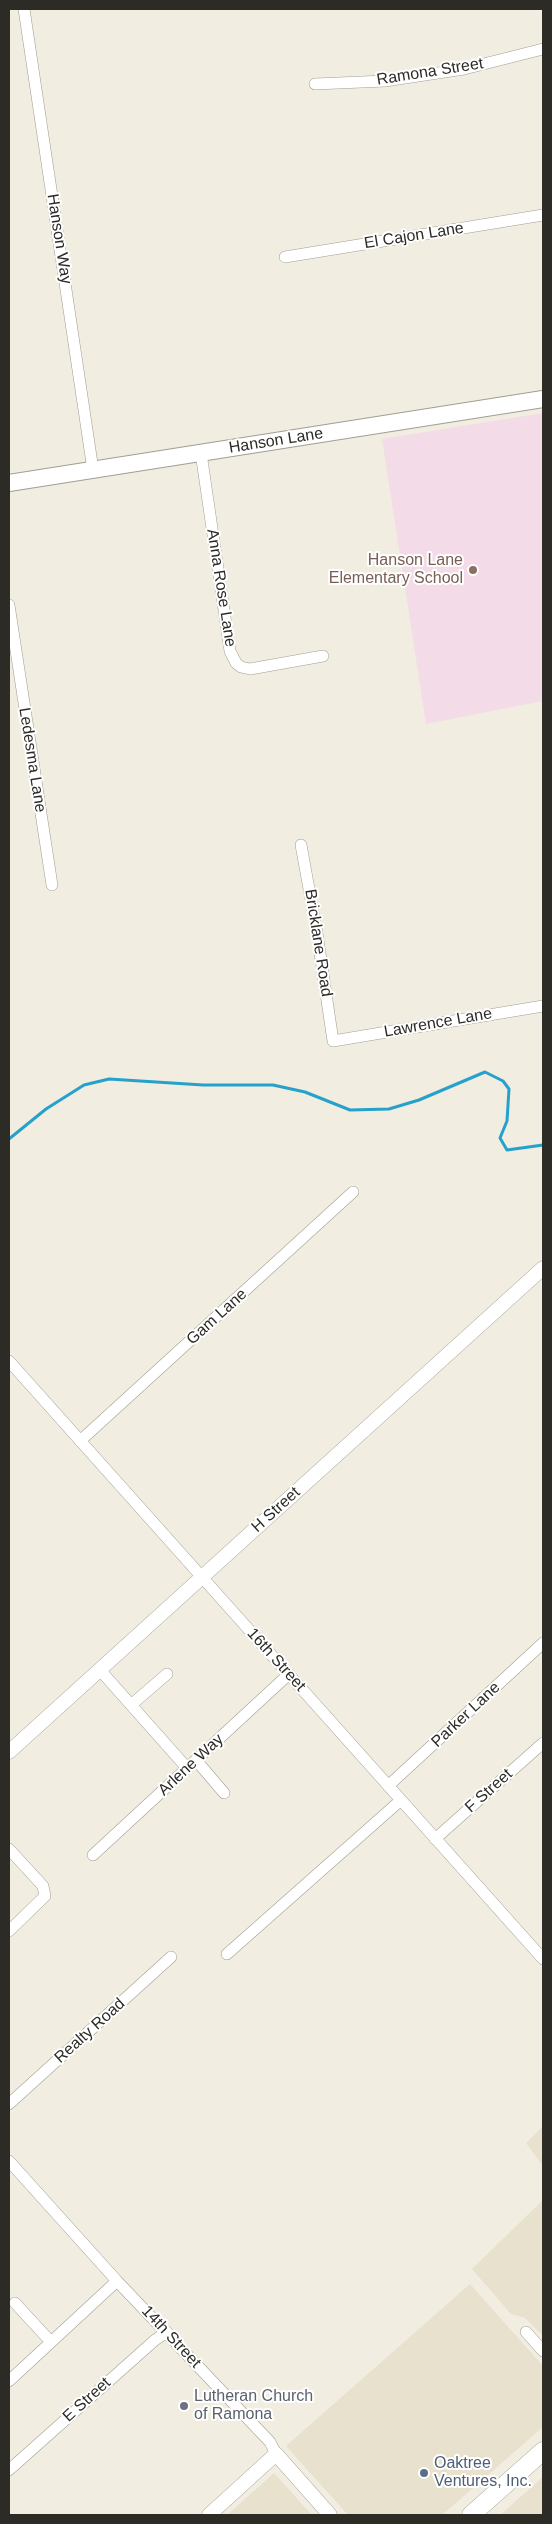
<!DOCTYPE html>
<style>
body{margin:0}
#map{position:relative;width:552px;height:2524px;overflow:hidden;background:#f1ede1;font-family:Arial,sans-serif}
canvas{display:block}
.frame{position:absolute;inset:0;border:10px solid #2c2b26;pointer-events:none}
</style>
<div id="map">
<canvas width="552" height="2524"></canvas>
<div class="frame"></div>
</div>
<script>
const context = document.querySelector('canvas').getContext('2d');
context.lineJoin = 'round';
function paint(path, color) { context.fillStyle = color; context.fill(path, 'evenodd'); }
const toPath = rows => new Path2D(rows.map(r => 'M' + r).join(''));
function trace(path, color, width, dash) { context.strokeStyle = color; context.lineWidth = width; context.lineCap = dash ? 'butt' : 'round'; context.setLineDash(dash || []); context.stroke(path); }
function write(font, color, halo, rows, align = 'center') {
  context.font = font + ' Arial,sans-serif'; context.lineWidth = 4; context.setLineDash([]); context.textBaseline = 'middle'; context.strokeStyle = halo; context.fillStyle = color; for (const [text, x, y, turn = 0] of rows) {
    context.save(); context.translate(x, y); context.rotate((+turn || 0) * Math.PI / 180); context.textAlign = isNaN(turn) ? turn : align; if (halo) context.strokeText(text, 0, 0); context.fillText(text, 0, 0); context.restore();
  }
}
const built = toPath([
 [543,2126,543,2166,526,2143],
 [543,2200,543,2336,525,2318,511,2314,472,2269],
 [470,2284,543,2366,543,2427,442,2515,348,2515,286,2446],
 [274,2473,312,2515,227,2515],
 [543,2477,543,2515,500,2515]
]);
const education = toPath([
 [543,413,543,701,426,724,382,439]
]);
const stream = toPath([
 [9,1139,46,1109,84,1085,109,1079,203,1085,273,1085,305,1092,350,1110,389,1109,419,1100,485,1072,503,1081,509,1089,507,1121,500,1138,507,1150,543,1145]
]);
const minor = toPath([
 [24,9,93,470],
 [315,84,385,81,464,69,543,49],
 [285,257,543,215],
 [201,453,230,651,236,663,241,667,250,669,323,656],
 [9,605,52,885],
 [301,845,317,933,333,1041,543,1006],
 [9,1361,543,1959],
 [80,1441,353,1192],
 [100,1670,187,1768],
 [131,1705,167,1674],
 [196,1760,224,1793],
 [388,1786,543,1643],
 [435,1839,543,1743],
 [9,1849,43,1886,45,1896,9,1931],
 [93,1855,289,1674],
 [227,1954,401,1800],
 [9,2104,171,1957],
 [9,2161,117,2281,270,2442,276,2454],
 [15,2303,51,2342],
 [526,2332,543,2351],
 [9,2381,117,2281],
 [9,2470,155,2340,167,2332]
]);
const tertiary = toPath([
 [9,1752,543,1268],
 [209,2515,276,2454,330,2515]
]);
const secondary = toPath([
 [9,483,543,399]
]);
const primary = toPath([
 [471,2515,543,2451]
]);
const markers = [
 [473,570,5,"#8d6e63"],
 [184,2406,5,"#6b7280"],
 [424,2473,5,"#5c6f8a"]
];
const streetNames = [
 ["Ramona Street",430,72,-9],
 ["El Cajon Lane",414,236,-9],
 ["Hanson Way",59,239,81],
 ["Hanson Lane",276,441,-9],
 ["Anna Rose Lane",221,588,81],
 ["Ledesma Lane",32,760,81],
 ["Bricklane Road",318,943,81],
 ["Lawrence Lane",438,1023,-10],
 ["Gam Lane",217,1317,-42],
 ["H Street",276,1510,-42],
 ["16th Street",276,1660,48],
 ["Parker Lane",466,1715,-43],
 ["Arlene Way",191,1765,-43],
 ["F Street",489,1791,-42],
 ["Realty Road",90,2031,-42],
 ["14th Street",171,2337,47],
 ["E Street",87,2400,-42]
];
const educationNames = [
 ["Hanson Lane",463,561],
 ["Elementary School",463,579]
];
const worshipNames = [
 ["Lutheran Church",194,2397],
 ["of Ramona",194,2415]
];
const serviceNames = [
 ["Oaktree",434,2464],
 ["Ventures, Inc.",434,2482]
];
paint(built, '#e7e1cd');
paint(education, '#f3dce8');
trace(stream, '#26a1cb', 3);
trace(minor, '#a29e92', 12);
trace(tertiary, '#a29e92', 15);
trace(secondary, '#a29e92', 18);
trace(primary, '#a29e92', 19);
trace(minor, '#fff', 11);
trace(tertiary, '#fff', 14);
trace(secondary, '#fff', 16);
trace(primary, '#fff', 18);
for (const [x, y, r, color] of markers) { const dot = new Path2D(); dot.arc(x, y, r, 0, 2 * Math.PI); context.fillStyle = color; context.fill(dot); trace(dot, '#fff', 2); }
write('16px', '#2c2b26', '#fff', streetNames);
write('16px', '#785e54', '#fff', educationNames, 'right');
write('16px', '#5b616d', '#fff', worshipNames, 'left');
write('16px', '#4e5e75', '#fff', serviceNames, 'left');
</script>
